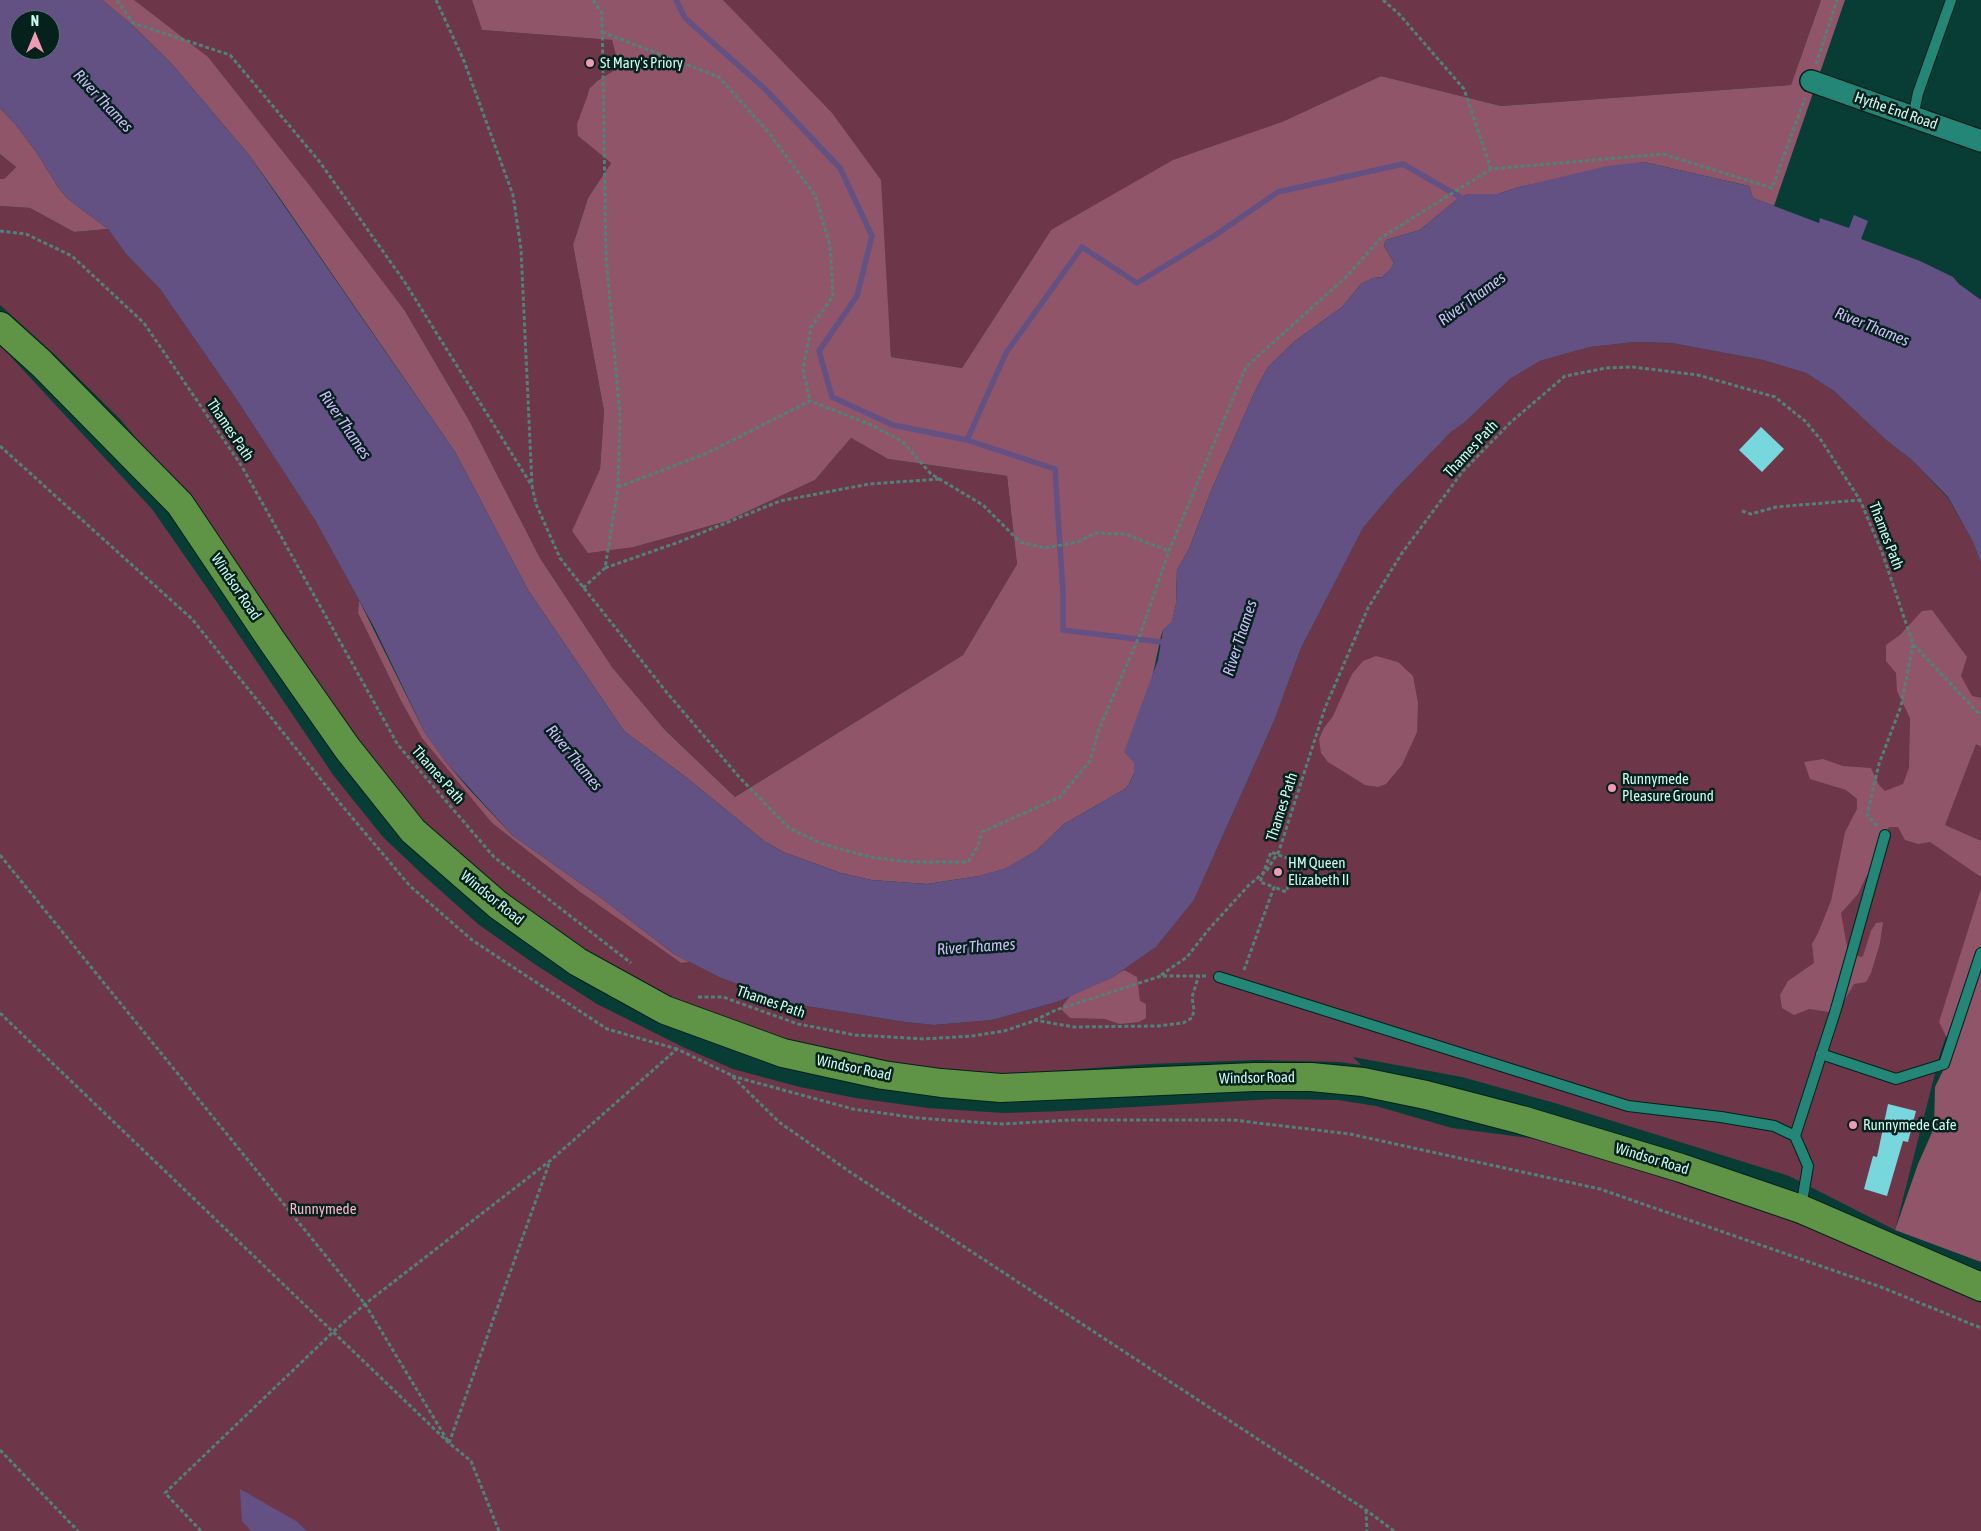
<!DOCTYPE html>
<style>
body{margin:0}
#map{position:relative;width:1981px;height:1531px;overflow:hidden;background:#083d35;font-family:"Asap Condensed",sans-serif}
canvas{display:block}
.north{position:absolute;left:10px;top:10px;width:50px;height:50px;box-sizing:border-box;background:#04211c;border:1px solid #557770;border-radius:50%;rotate:0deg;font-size:14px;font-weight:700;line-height:20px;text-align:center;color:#cef9ef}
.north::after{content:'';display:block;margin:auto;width:18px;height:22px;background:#f09ab5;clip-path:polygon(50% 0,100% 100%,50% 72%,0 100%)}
</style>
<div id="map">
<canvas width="1981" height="1531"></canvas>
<div class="north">N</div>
</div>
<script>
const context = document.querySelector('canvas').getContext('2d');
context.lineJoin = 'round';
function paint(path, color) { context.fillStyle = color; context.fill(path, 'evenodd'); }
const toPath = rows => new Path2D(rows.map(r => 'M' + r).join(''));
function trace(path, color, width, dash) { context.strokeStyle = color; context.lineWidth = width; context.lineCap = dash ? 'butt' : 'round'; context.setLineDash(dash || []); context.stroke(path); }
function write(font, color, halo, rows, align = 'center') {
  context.font = font + ' "Asap Condensed",sans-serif'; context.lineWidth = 5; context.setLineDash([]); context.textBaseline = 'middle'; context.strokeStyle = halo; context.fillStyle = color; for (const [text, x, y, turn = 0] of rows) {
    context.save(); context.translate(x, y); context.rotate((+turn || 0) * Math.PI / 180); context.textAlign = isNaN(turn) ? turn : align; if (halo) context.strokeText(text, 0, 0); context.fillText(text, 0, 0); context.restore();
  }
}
const green = toPath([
 [134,0,472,0,482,30,612,40,616,56,613,71,597,81,589,89,578,136,611,163,588,198,573,245,604,411,600,469,572,532,634,547,727,521,815,480,851,438,888,459,1007,476,1017,564,963,655,735,797,665,730,612,667,540,558,470,422,405,311],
 [723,0,1821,0,1791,85,1501,106,1381,76,1051,230,962,368,891,357,880,180],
 [0,154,16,167,4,179,0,179],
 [0,206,30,208,74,232,108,229,126,254,160,289,239,403,315,520,359,600,358,613,400,699,492,823,580,892,681,963,690,962,721,978,794,1004,905,1022,934,1025,992,1020,1060,1001,1113,977,1156,947,1194,900,1274,721,1301,648,1363,528,1395,490,1451,432,1465,422,1510,379,1540,361,1590,347,1635,342,1672,343,1763,360,1806,373,1834,391,1886,440,1912,460,1948,498,1973,542,1981,563,1981,935,1940,1054,1895,1230,1789,1176,1558,1104,1462,1077,1353,1057,1361,1065,1339,1062,1257,1060,1149,1064,1026,1073,974,1073,924,1068,855,1058,803,1044,719,1018,640,985,570,943,475,870,412,811,380,774,231,554,187,498,120,419,52,352,0,305],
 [0,345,152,509,214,598,334,776,383,837,422,874,478,924,536,965,597,1004,685,1048,733,1069,800,1087,856,1098,928,1108,1004,1113,1063,1111,1274,1099,1338,1100,1376,1106,1452,1128,1552,1141,1760,1209,1821,1233,1981,1303,1981,1531,0,1531]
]);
const forest = toPath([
 [102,0,134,0,208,57,310,186,405,311,470,422,540,558,612,667,665,730,735,797,963,655,1017,564,1007,476,888,459,851,438,815,480,727,521,634,547,588,553,572,531,600,469,604,411,573,245,588,198,611,163,578,136,577,124,587,97,589,89,597,81,613,71,616,56,612,40,482,30,472,0,723,0,832,113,881,180,891,357,962,368,1051,230,1173,160,1282,122,1381,76,1501,106,1791,85,1821,0,1845,0,1774,206,1753,198,1749,186,1644,162,1519,187,1498,194,1469,194,1460,197,1420,230,1386,240,1384,246,1394,263,1390,270,1382,277,1373,278,1361,284,1342,307,1295,341,1268,367,1255,391,1211,491,1189,549,1177,570,1176,604,1172,622,1163,630,1161,636,1134,763,1134,773,1129,784,1125,789,1064,824,1036,851,1005,869,979,876,927,884,871,880,841,873,783,852,764,841,687,778,624,731,528,590,455,452,279,197,249,155,171,63,132,25],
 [0,108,16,125,37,153,58,187,67,198,108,229,74,232,30,208,0,206,0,179,4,179,16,167,0,154],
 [359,600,425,733,445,761,468,788,512,835,600,897,674,954,690,962,681,963,580,892,492,823,422,738,400,699,358,613],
 [1932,610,1967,657,1961,676,1972,696,1981,698,1981,747,1976,744,1945,825,1981,841,1981,877,1930,842,1918,844,1905,840,1898,827,1889,827,1880,842,1873,869,1866,877,1858,894,1841,913,1848,952,1861,957,1863,956,1871,931,1876,923,1883,922,1880,943,1871,973,1866,982,1854,984,1842,1005,1829,1012,1809,1009,1794,1015,1782,1008,1780,995,1788,981,1814,963,1812,944,1818,933,1831,901,1845,832,1857,809,1857,799,1846,790,1810,779,1804,762,1823,759,1843,766,1871,768,1879,785,1885,791,1903,784,1909,768,1910,718,1897,691,1896,673,1886,661,1886,645,1900,635,1922,611],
 [1376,656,1398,662,1413,676,1418,703,1417,732,1402,765,1386,784,1378,787,1365,785,1328,762,1321,753,1319,739,1324,728,1333,716,1352,674,1363,661],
 [1981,889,1981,1262,1895,1230,1918,1164,1934,1128,1935,1087,1953,1050,1939,1022],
 [1124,970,1137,977,1140,1001,1146,1004,1146,1018,1139,1022,1120,1024,1105,1019,1070,1018,1062,1010,1063,1005,1071,995,1113,977]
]);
const water = toPath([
 [0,0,102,0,132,25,171,63,249,155,455,452,528,590,624,731,687,778,764,841,783,852,841,873,871,880,927,884,979,876,1004,869,1036,851,1064,824,1125,789,1129,784,1134,773,1134,763,1124,752,1158,660,1163,630,1172,621,1176,604,1177,570,1189,549,1211,491,1255,391,1268,367,1295,341,1342,307,1361,284,1373,278,1382,277,1390,270,1394,263,1384,246,1386,240,1420,230,1460,197,1469,194,1498,194,1519,187,1607,166,1644,162,1749,186,1753,198,1819,223,1820,218,1849,228,1854,215,1868,221,1861,239,1920,261,1953,277,1959,284,1981,300,1981,563,1973,542,1948,497,1912,460,1886,440,1834,391,1806,373,1763,360,1672,343,1635,342,1590,347,1540,361,1510,379,1465,422,1451,432,1395,490,1363,528,1301,648,1274,721,1194,900,1156,947,1113,977,1060,1001,992,1020,934,1025,905,1022,794,1004,721,978,674,954,600,897,512,835,445,761,425,733,375,629,315,520,239,403,160,289,126,254,108,229,67,198,58,187,37,153,16,125,0,108],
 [20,20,50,20,50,50,20,50],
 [240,1489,296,1521,307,1531,251,1531,242,1521]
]);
const stream = toPath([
 [676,0,685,18,764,88,840,168,872,236,857,296,819,351,832,397,893,425,967,440,1055,469,1063,592,1063,630,1161,642],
 [967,440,1006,353,1082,247,1137,283,1214,236,1278,192,1403,164,1460,197,1464,204]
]);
const building = toPath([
 [1761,427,1784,449,1762,472,1739,450],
 [1888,1104,1916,1111,1908,1142,1903,1141,1887,1196,1864,1189,1873,1156,1877,1157]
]);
const path = toPath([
 [117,0,133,23,230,55,319,161,404,281,532,486,536,504,560,558,668,694,740,778,789,828,823,844,870,857,909,862,968,862,978,846,982,832,1060,797,1090,761,1099,729,1141,632,1169,551,1246,367,1346,277,1382,237,1491,169,1663,154,1772,188,1805,98],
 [436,0,464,61,513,195,521,249,532,485],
 [1383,0,1399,14,1464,89,1491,169],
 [602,32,719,77,769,133,815,195,830,246,833,296,811,327,803,369,810,401],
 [1816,64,1837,0],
 [0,231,26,234,72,256,144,323,241,465,398,745,494,857,631,963],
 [0,446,192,619,339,802,410,886,472,940,607,1029,677,1049],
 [618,487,705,454,810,401,869,424,902,441,931,474,983,505,1020,542,1045,548,1078,542,1095,533,1125,534,1169,551],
 [1742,511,1751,514,1776,507,1860,500],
 [605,568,679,542,780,501,869,484,940,479],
 [583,588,605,568,618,487,620,416,606,256,602,13,593,0],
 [1877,826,1867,815,1879,764,1901,706,1913,644],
 [0,855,365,1304,449,1443],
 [1244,970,1274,887,1260,882,1271,852,1297,862,1286,892,1274,887],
 [1161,975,1187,957,1209,929,1248,886,1267,870,1279,851,1325,708,1368,608,1402,553,1463,471,1511,422,1565,376,1606,368,1633,367,1698,375,1775,397,1805,421,1821,440,1860,500,1882,552,1913,644,1981,716],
 [698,997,723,997,798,1024,855,1035,924,1039,972,1036,1004,1031,1031,1022,1056,1010,1161,976,1206,976],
 [0,1013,449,1443,471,1461,499,1531],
 [1034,1020,1074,1027,1158,1026,1183,1023,1192,1018,1194,1010,1192,997,1199,975],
 [732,1076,853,1109,918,1118,1002,1124,1071,1120,1233,1120,1350,1134,1600,1189,1881,1287,1981,1328],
 [449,1443,550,1161],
 [0,1450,78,1531],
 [1366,1510,1367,1531],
 [201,1531,165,1493,334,1331,365,1304,551,1160,677,1049,731,1075,779,1122,850,1172,1366,1510,1394,1531]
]);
const lane = toPath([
 [1913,117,1918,93,1951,0],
 [1219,977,1628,1106,1721,1117,1774,1126,1795,1136,1808,1166,1801,1208],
 [1821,1054,1896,1079,1944,1064,1981,953],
 [1795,1136,1836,1009,1885,835]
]);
const street = toPath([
 [1811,81,1981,141]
]);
const primary = toPath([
 [0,326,41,363,180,504,272,641,347,748,413,831,498,905,578,962,665,1010,783,1053,883,1075,941,1083,1001,1088,1254,1077,1311,1077,1363,1082,1426,1095,1522,1120,1681,1168,1801,1209,1981,1287]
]);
const markers = [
 [590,63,5,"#f09ab5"],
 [1612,788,5,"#f09ab5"],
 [1278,872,5,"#f09ab5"],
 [1853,1125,5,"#f09ab5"]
];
const poiNames = [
 ["St Mary's Priory",600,63],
 ["Runnymede",1622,779],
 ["Pleasure Ground",1622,796],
 ["HM Queen",1288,863],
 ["Elizabeth II",1288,880],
 ["Runnymede Cafe",1863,1125]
];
const streetNames = [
 ["Hythe End Road",1896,111,19],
 ["Thames Path",230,430,56],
 ["Thames Path",1471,449,-47],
 ["Thames Path",1886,536,69],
 ["Windsor Road",236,587,56],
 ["Thames Path",438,775,49],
 ["Thames Path",1282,807,-72],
 ["Windsor Road",492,898,39],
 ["Thames Path",771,1002,19],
 ["Windsor Road",854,1068,12],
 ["Windsor Road",1257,1078,-1],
 ["Windsor Road",1652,1159,17]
];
const parkNames = [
 ["Runnymede",323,1209]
];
const waterNames = [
 ["River Thames",103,101,47],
 ["River Thames",1472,299,-36],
 ["River Thames",1872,327,22],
 ["River Thames",345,425,56],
 ["River Thames",1240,638,-72],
 ["River Thames",574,758,51],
 ["River Thames",976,947,-4]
];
paint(green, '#6d3649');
paint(forest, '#905568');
paint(water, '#635183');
trace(stream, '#635183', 5.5);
paint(building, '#77d7dc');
trace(lane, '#04211c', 12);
trace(street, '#04211c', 24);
trace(primary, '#04211c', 30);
trace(path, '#518279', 3, [4, 2.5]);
trace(lane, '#238676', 10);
trace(street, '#238676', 21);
trace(primary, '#5f9446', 28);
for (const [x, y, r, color] of markers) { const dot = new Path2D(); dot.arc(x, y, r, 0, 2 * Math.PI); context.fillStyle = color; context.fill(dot); trace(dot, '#04211c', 2); }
write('15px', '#cef9ef', '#04211c', poiNames, 'left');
write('15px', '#cef9ef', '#04211c', streetNames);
write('15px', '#fdb4c9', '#04211c', parkNames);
write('italic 16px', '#d0bbfa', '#04211c', waterNames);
</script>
